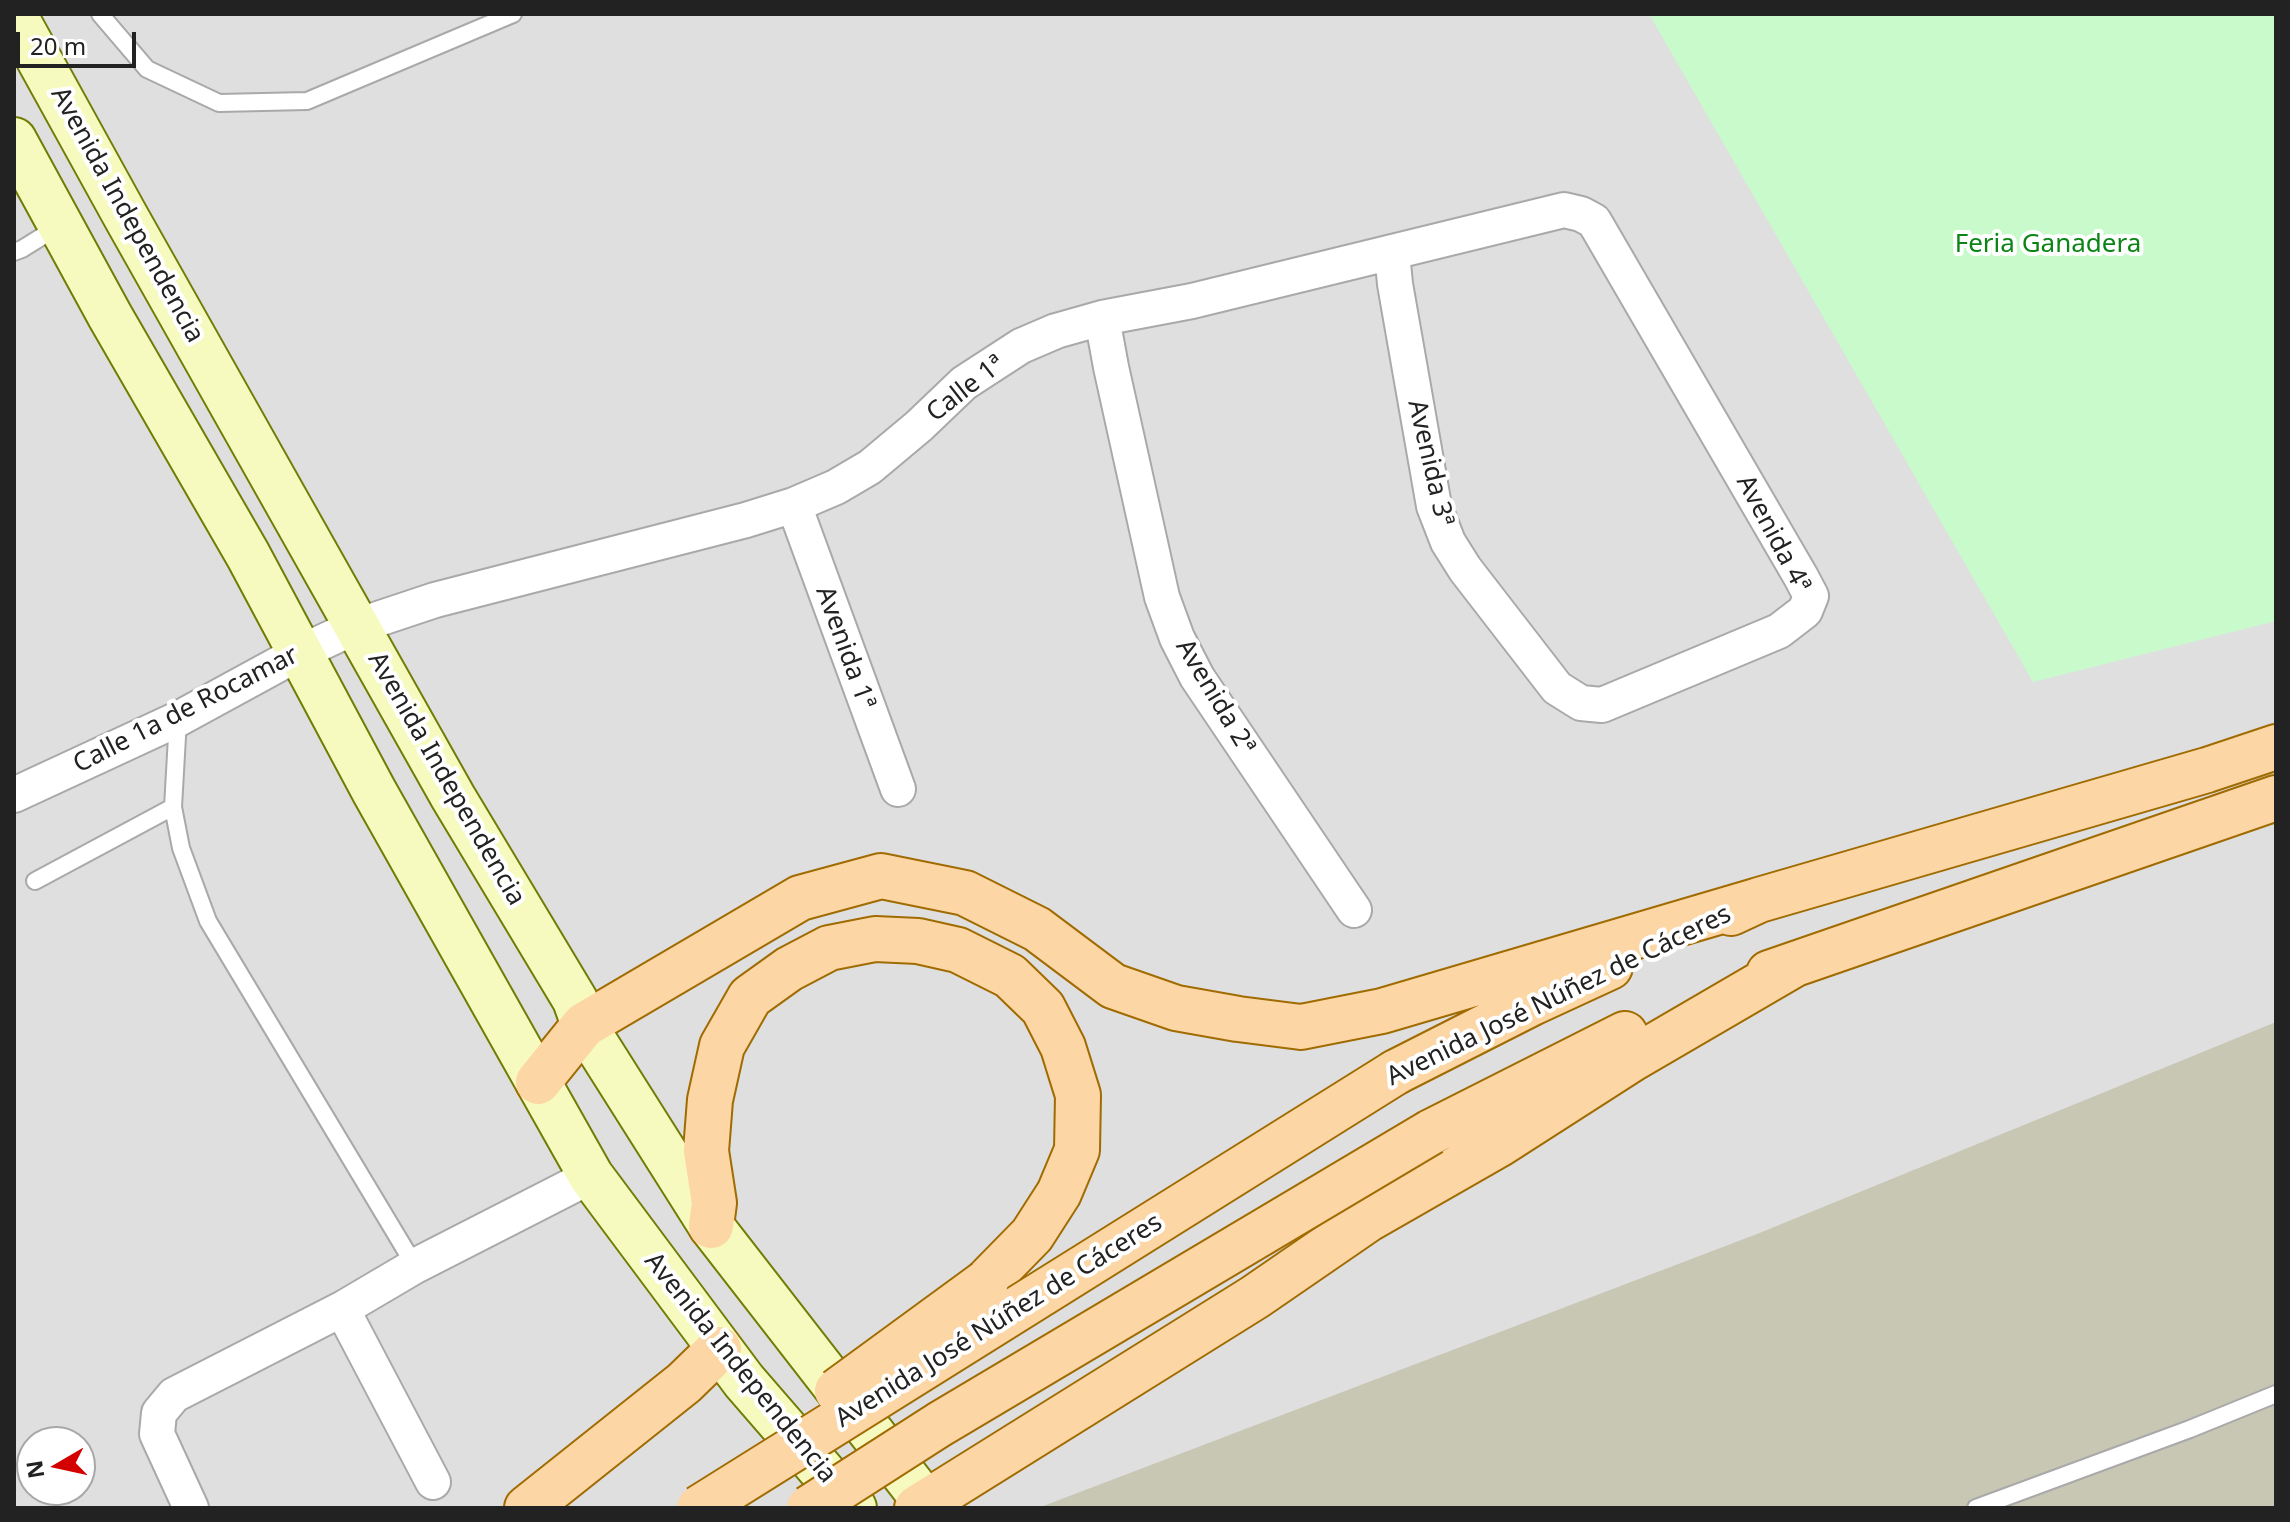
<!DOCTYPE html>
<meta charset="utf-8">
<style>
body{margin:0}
#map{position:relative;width:2290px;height:1522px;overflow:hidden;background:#f2efe9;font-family:"Noto Sans",sans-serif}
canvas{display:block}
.frame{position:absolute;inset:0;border:16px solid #222;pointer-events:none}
.north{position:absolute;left:16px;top:1426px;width:80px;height:80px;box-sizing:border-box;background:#fff;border:2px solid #a7a7a7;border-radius:50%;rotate:261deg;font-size:22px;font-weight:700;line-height:32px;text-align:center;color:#222}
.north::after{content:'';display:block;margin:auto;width:28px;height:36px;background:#d40000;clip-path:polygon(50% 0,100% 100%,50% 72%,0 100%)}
.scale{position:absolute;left:16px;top:32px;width:120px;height:36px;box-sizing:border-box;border:4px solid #222;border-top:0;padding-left:10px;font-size:24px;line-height:28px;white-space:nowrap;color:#222;-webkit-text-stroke:6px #fff;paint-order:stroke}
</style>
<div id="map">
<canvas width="2290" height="1522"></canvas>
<div class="frame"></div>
<div class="north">N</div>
<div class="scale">20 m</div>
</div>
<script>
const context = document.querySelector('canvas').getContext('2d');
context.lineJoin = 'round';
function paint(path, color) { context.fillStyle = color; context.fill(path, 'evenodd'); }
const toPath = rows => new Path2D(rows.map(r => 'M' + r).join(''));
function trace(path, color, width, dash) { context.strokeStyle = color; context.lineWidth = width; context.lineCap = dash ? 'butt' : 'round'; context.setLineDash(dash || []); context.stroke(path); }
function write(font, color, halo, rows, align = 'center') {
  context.font = font + ' "Noto Sans",sans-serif'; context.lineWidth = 8; context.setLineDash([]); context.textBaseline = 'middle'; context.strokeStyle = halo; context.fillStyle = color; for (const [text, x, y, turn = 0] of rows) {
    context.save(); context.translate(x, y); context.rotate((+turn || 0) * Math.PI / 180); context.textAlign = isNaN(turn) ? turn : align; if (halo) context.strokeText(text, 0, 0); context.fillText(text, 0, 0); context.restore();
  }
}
const residential = toPath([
 [14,14,2276,14,2276,1508,14,1508],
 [32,1442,80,1442,80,1490,32,1490]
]);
const construction = toPath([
 [2276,1022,2276,1508,1038,1508,1757,1234]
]);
const park = toPath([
 [1649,14,2276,14,2276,621,2033,682]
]);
const service = toPath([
 [100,14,147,69,219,103,307,101,513,14],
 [14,252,22,249,59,226],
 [178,719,173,807,181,848,208,921,415,1266],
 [35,881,173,807],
 [1976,1508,2190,1429,2276,1394]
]);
const minor = toPath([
 [1102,318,1111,367,1162,597,1177,638,1197,677,1354,910],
 [794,505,898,789],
 [14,795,178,719,299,653,357,626,435,600,746,520,794,505,836,487,870,467,919,426,964,383,1021,346,1056,331,1102,318,1192,301,1564,210,1581,214,1594,221,1801,577,1811,596,1805,611,1779,631,1602,705,1581,703,1557,688,1465,569,1448,542,1434,506,1395,284,1392,252],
 [342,1309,433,1482],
 [191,1508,157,1434,159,1413,174,1395,342,1309,415,1266,591,1176]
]);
const secondary = toPath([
 [14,14,126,217,453,797,575,1000,584,1025,711,1226,930,1508],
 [14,140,110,316,248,555,374,791,591,1176,744,1381,854,1508]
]);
const primary = toPath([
 [1731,913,1759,900,2207,770,2276,747],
 [1769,973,2276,798],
 [1396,1072,1532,1003,1610,967],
 [538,1082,584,1025,800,898,881,876,965,893,1037,929,1113,986,1176,1008,1238,1019,1301,1027,1382,1011,1759,900],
 [1431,1132,1625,1034],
 [711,1226,714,1203,706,1151,710,1100,722,1046,750,997,789,969,829,948,875,939,918,941,958,950,1010,976,1043,1008,1063,1047,1078,1095,1077,1150,1059,1193,1032,1235,986,1282],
 [527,1508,684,1383,719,1349],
 [917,1508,1255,1297,1367,1220,1498,1145,1632,1059,1795,964]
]);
const primaryBridge = toPath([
 [837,1391,986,1282],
 [699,1508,1396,1072],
 [809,1508,940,1424,1431,1132]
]);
const streetNames = [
 ["Avenida Independencia",127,215,61],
 ["Calle 1ª",966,389,-38],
 ["Avenida 3ª",1430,463,77],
 ["Avenida 4ª",1773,534,62],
 ["Avenida 1ª",845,648,70],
 ["Avenida 2ª",1215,697,59],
 ["Calle 1a de Rocamar",186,710,-27],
 ["Avenida Independencia",446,779,60],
 ["Avenida José Núñez de Cáceres",1559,996,-26],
 ["Avenida José Núñez de Cáceres",999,1321,-32],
 ["Avenida Independencia",740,1368,51]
];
const parkNames = [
 ["Feria Ganadera",2048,245]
];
paint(residential, '#e0dfdf');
paint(construction, '#c7c7b4');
paint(park, '#c8facc');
trace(service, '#a9a9a9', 20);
trace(minor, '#a9a9a9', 38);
trace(secondary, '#707d05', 48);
trace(primary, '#a06b00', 48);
trace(service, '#fff', 16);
trace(minor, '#fff', 34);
trace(secondary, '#f7fabf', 44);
trace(primary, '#fcd6a4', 44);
trace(primaryBridge, '#a06b00', 48, []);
trace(primaryBridge, '#fcd6a4', 44);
write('26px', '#222', '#fff', streetNames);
write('26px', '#0c8416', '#fff', parkNames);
</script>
